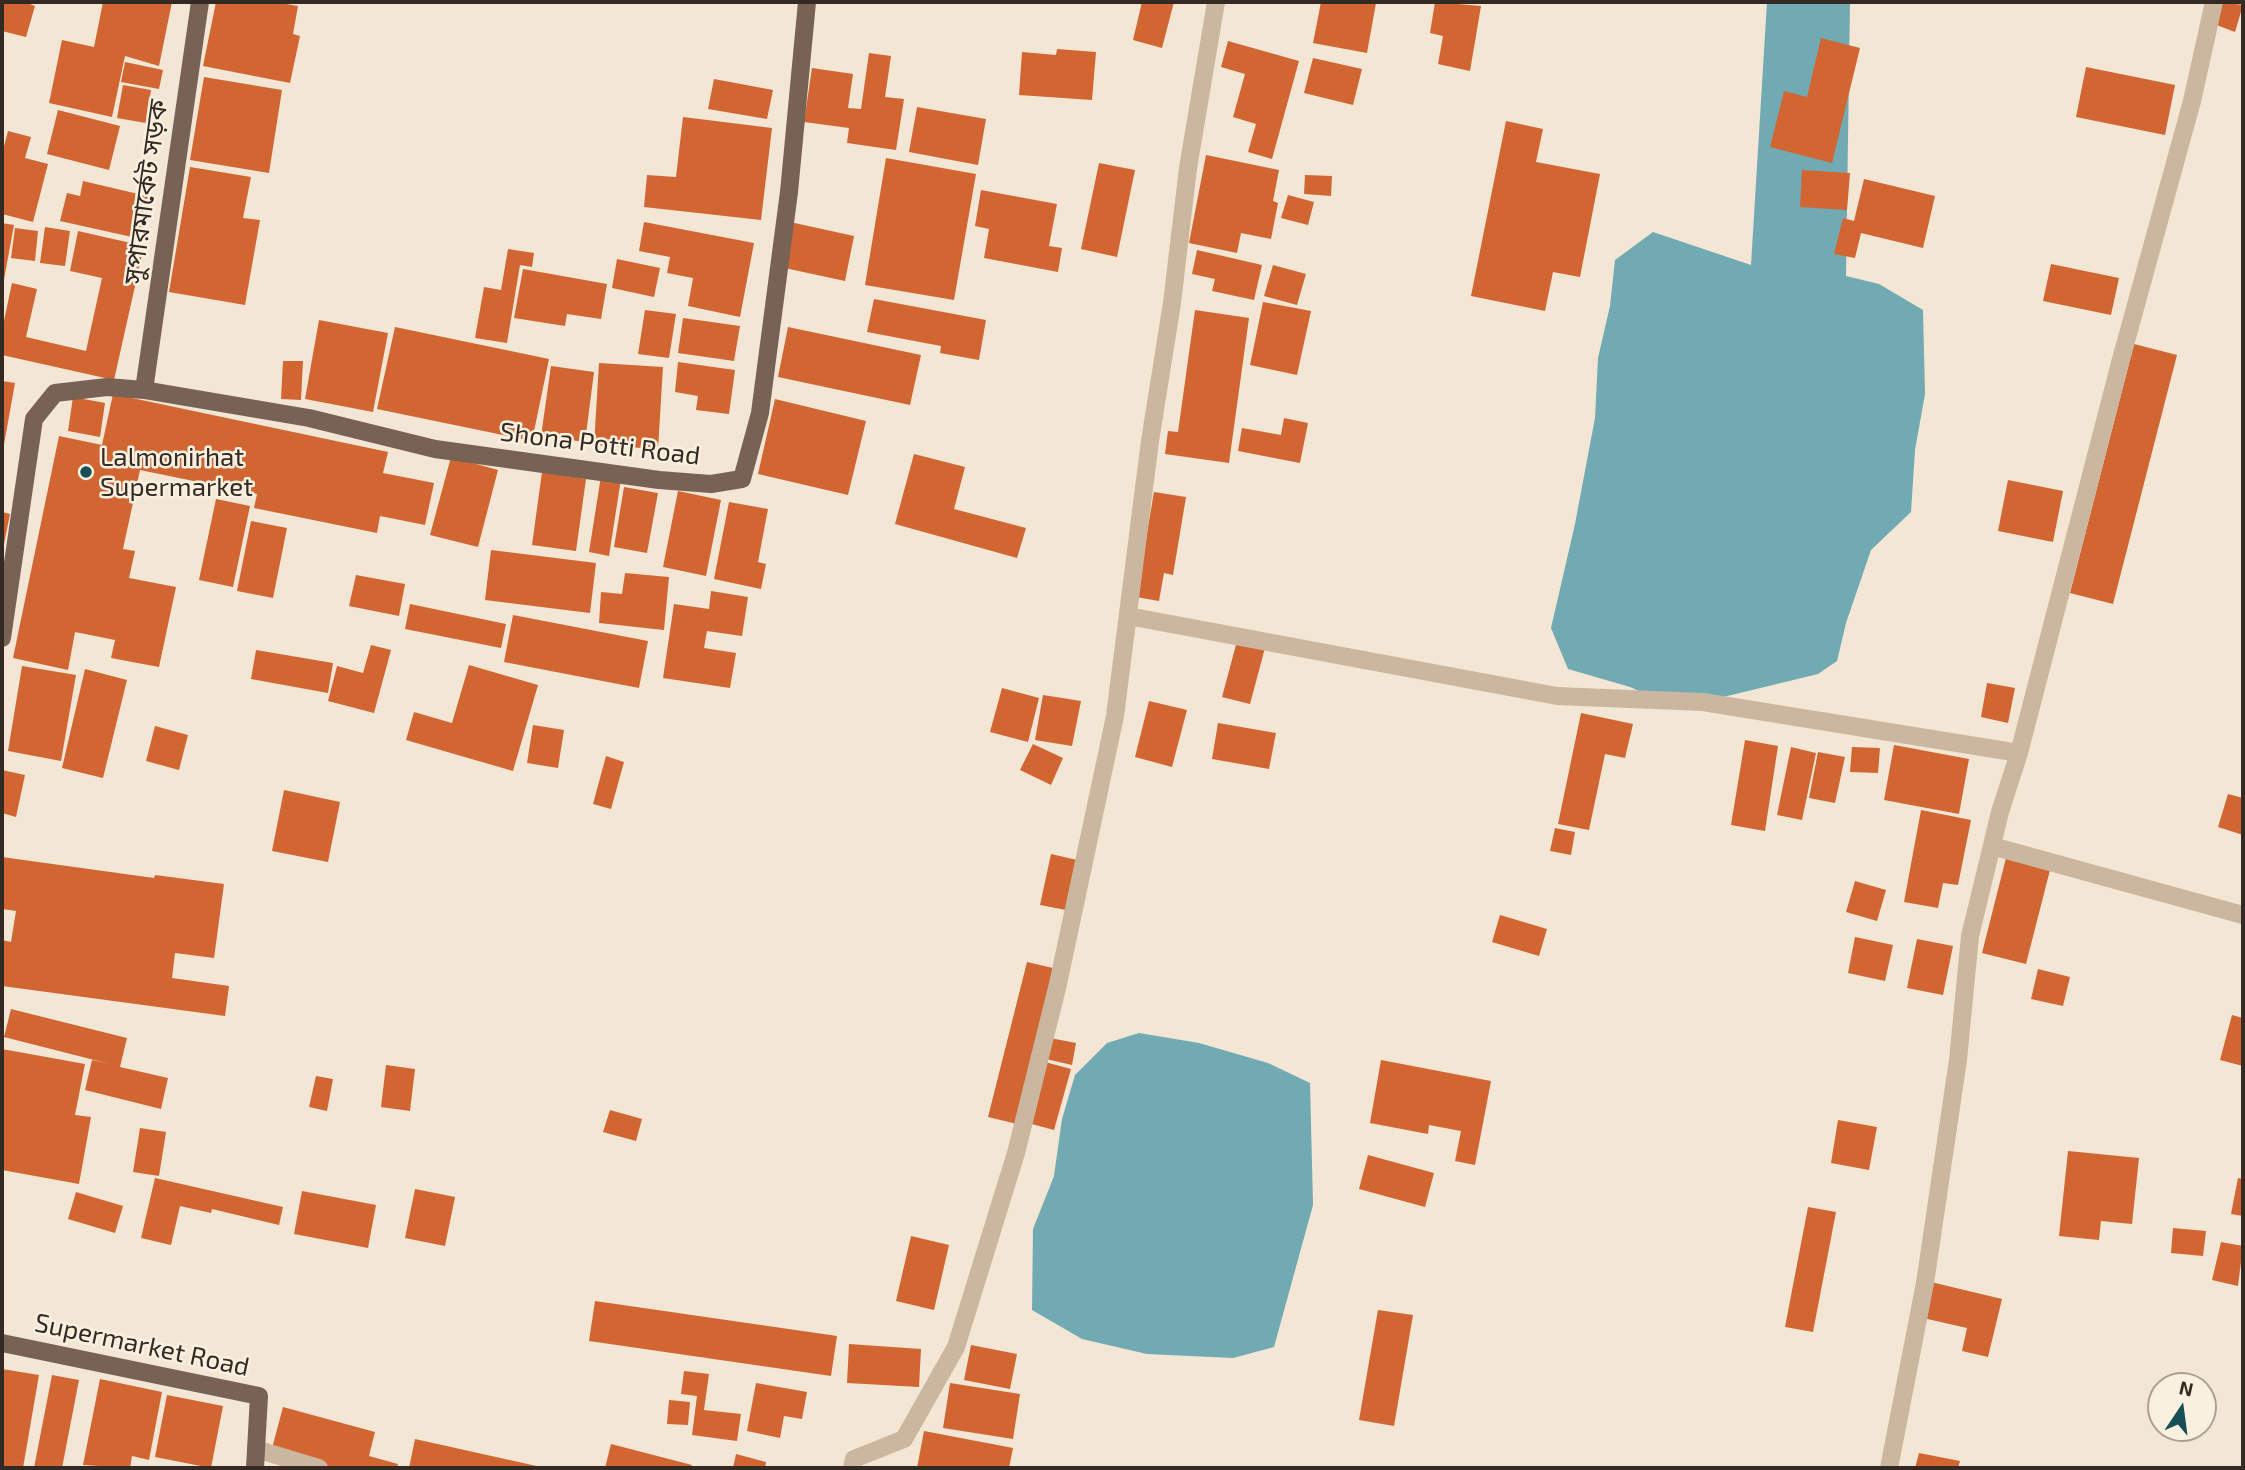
<!DOCTYPE html>
<meta charset="utf-8">
<style>
body{margin:0}
#map{position:relative;width:2245px;height:1470px;overflow:hidden;background:#f3e6d4;font-family:"Exo 2",sans-serif}
canvas{display:block}
.frame{position:absolute;inset:0;border:4px solid #342a23;pointer-events:none}
.north{position:absolute;left:2147px;top:1372px;width:70px;height:70px;box-sizing:border-box;background:#faf0e0;border:2px solid #aba194;border-radius:50%;rotate:13deg;font-size:19px;font-weight:700;line-height:28px;text-align:center;color:#342a23}
.north::after{content:'';display:block;margin:auto;width:24px;height:32px;background:#164f58;clip-path:polygon(50% 0,100% 100%,50% 72%,0 100%)}
</style>
<div id="map">
<canvas width="2245" height="1470"></canvas>
<div class="frame"></div>
<div class="north">N</div>
</div>
<script>
const context = document.querySelector('canvas').getContext('2d');
context.lineJoin = 'round';
function paint(path, color) { context.fillStyle = color; context.fill(path, 'evenodd'); }
const toPath = rows => new Path2D(rows.map(r => 'M' + r).join(''));
function trace(path, color, width, dash) { context.strokeStyle = color; context.lineWidth = width; context.lineCap = dash ? 'butt' : 'round'; context.setLineDash(dash || []); context.stroke(path); }
function write(font, color, halo, rows, align = 'center') {
  context.font = font + ' "Exo 2","Noto Sans Bengali",sans-serif'; context.lineWidth = 5; context.setLineDash([]); context.textBaseline = 'middle'; context.strokeStyle = halo; context.fillStyle = color; for (const [text, x, y, turn = 0] of rows) {
    context.save(); context.translate(x, y); context.rotate((+turn || 0) * Math.PI / 180); context.textAlign = isNaN(turn) ? turn : align; if (halo) context.strokeText(text, 0, 0); context.fillText(text, 0, 0); context.restore();
  }
}
const water = toPath([
 [1767,2,1850,2,1846,276,1879,284,1923,310,1925,394,1915,450,1911,512,1871,550,1846,623,1837,661,1818,674,1678,708,1630,687,1568,669,1551,628,1575,524,1595,418,1598,358,1610,306,1615,260,1653,232,1751,265],
 [1139,1033,1199,1043,1268,1063,1310,1083,1313,1205,1274,1347,1233,1358,1147,1354,1082,1339,1032,1310,1033,1229,1054,1176,1062,1119,1075,1075,1107,1043]
]);
const building = toPath([
 [2,2,25,2,35,6,26,37,2,31],
 [103,2,172,2,159,66,125,56,112,117,49,103,62,40,94,47],
 [216,2,275,2,298,6,293,34,300,36,290,83,203,66],
 [1142,2,1174,2,1162,48,1133,40],
 [1321,2,1376,3,1367,53,1313,43],
 [1435,2,1481,6,1470,71,1438,64,1443,36,1430,33],
 [2223,2,2243,5,2235,32,2214,24],
 [1821,38,1860,48,1832,163,1770,147,1784,91,1807,97],
 [1228,41,1299,61,1272,159,1248,152,1256,124,1233,117,1245,74,1221,67],
 [1057,49,1096,52,1092,100,1019,95,1022,52,1056,55],
 [869,53,891,56,885,97,904,99,896,150,847,143,849,128,804,122,812,68,853,74,848,108,861,109],
 [1313,58,1362,69,1353,105,1304,93],
 [125,62,163,70,159,89,121,82],
 [2086,67,2175,85,2165,135,2076,117],
 [204,77,282,90,269,173,190,160],
 [714,79,773,90,767,119,708,109],
 [123,85,151,90,146,123,117,118],
 [917,107,986,119,978,165,909,152],
 [58,110,120,126,109,170,47,154],
 [683,117,772,128,761,220,644,207,647,175,676,177],
 [1506,121,1543,129,1536,162,1600,174,1580,277,1553,272,1545,311,1471,296],
 [8,131,31,137,25,158,48,164,33,222,2,214,2,154],
 [1206,155,1279,170,1273,201,1278,203,1271,239,1241,233,1237,253,1189,243],
 [886,158,976,174,954,300,865,285],
 [1099,163,1135,170,1117,257,1081,249],
 [190,167,251,177,243,218,260,220,245,305,169,292],
 [1802,170,1850,173,1847,210,1800,207],
 [1305,175,1332,176,1331,196,1304,194],
 [1864,179,1935,196,1923,248,1861,233,1855,258,1834,254,1843,218,1854,221],
 [83,181,151,197,141,239,60,221,67,193,80,196],
 [981,190,1057,204,1049,246,1062,248,1058,272,984,258,989,229,975,226],
 [1288,195,1314,202,1308,225,1281,218],
 [644,222,754,243,740,317,688,306,693,278,667,273,670,257,639,251],
 [790,222,854,236,845,281,780,267],
 [2,223,14,225,3,285,2,285],
 [45,227,70,231,65,266,40,263],
 [15,228,38,231,35,261,11,258],
 [78,231,144,246,114,380,2,355,2,330,12,283,37,289,26,337,86,351,102,278,70,271],
 [508,249,534,253,532,267,520,265,507,343,475,338,484,287,501,290],
 [1197,250,1262,265,1254,300,1212,291,1215,279,1192,274],
 [617,259,660,268,654,297,612,288],
 [2051,264,2119,278,2111,315,2043,301],
 [1273,265,1306,274,1297,305,1264,296],
 [523,269,607,284,601,319,567,314,565,326,514,318],
 [874,299,986,320,979,360,940,353,941,346,867,332],
 [1263,302,1311,311,1297,375,1250,365],
 [645,310,676,314,669,358,638,354],
 [1195,310,1249,318,1229,463,1165,454,1168,431,1178,432],
 [683,318,740,326,734,361,678,353],
 [319,320,388,333,373,412,305,399],
 [395,327,549,359,532,441,377,409],
 [788,327,921,355,910,405,778,377],
 [2134,344,2177,355,2113,604,2070,593],
 [283,361,303,361,301,400,281,399],
 [678,362,735,370,729,414,696,410,698,396,675,392],
 [599,363,663,367,658,449,594,445],
 [551,366,594,372,585,442,541,436],
 [2,381,15,383,3,450,2,449],
 [113,394,388,452,383,473,434,483,425,525,380,516,377,533,254,508,257,494,140,470,123,549,135,551,129,578,176,587,159,667,111,658,115,640,75,632,68,670,13,658,59,436,102,445],
 [73,397,105,403,100,437,68,431],
 [775,399,866,421,848,495,758,474],
 [1284,418,1308,423,1300,463,1238,451,1242,428,1281,435],
 [914,454,965,467,954,509,1026,528,1017,558,895,524],
 [451,457,498,470,478,547,430,535],
 [542,472,586,479,576,551,532,545],
 [601,476,621,479,609,556,589,552],
 [2008,480,2063,491,2053,542,1998,531],
 [624,487,658,493,647,553,614,547],
 [678,491,721,500,706,576,663,567],
 [1154,492,1186,497,1173,575,1164,573,1159,601,1136,597],
 [216,499,250,506,233,587,199,580],
 [729,502,768,509,758,562,766,564,761,589,714,579],
 [2,512,10,514,3,549,2,549],
 [251,521,287,528,273,598,237,591],
 [491,550,596,563,590,613,485,600],
 [625,573,669,577,664,630,599,623,601,592,622,594],
 [356,575,405,584,399,616,349,606],
 [711,591,748,597,742,636,707,631,704,648,736,653,730,688,663,678,674,604,709,609],
 [410,604,506,624,501,648,405,629],
 [513,615,648,641,639,688,504,662],
 [1237,641,1265,648,1250,704,1222,697],
 [371,645,391,650,374,713,328,701,337,666,363,673],
 [256,650,333,663,328,693,251,679],
 [469,665,538,685,513,771,406,740,414,712,452,723],
 [22,666,76,675,61,761,8,751],
 [85,669,127,680,103,778,62,768],
 [1987,683,2015,688,2008,723,1981,717],
 [1002,688,1039,698,1028,742,990,732],
 [1043,695,1081,701,1072,746,1035,740],
 [1149,701,1187,710,1172,767,1135,757],
 [1581,713,1633,724,1625,758,1605,754,1589,830,1558,824],
 [1218,723,1276,733,1269,769,1212,759],
 [533,725,564,730,558,768,527,763],
 [155,726,188,735,179,770,146,761],
 [1745,740,1778,746,1765,831,1731,825],
 [1033,744,1063,758,1051,785,1020,770],
 [1894,745,1969,759,1959,814,1884,800],
 [1791,747,1816,753,1802,820,1777,815],
 [1852,747,1880,748,1878,773,1850,772],
 [1818,752,1845,757,1835,803,1809,798],
 [606,756,624,762,611,809,593,804],
 [2,770,25,775,16,817,2,813],
 [284,790,340,802,328,862,272,851],
 [2228,794,2243,798,2243,835,2218,827],
 [1921,810,1971,820,1958,885,1943,883,1938,908,1904,902],
 [1555,828,1575,832,1571,855,1550,851],
 [1051,854,1077,860,1066,910,1040,905],
 [2,857,154,878,155,875,224,884,214,958,175,953,172,978,229,986,225,1016,2,986,2,940,11,942,16,911,2,909],
 [2006,858,2050,870,2026,964,1982,953],
 [1855,881,1886,890,1877,921,1846,912],
 [1500,915,1547,929,1539,956,1492,942],
 [1855,937,1893,945,1885,981,1848,973],
 [1917,939,1953,946,1943,995,1907,988],
 [1027,962,1057,969,1017,1124,988,1117],
 [2038,969,2070,977,2063,1006,2031,999],
 [11,1009,127,1038,120,1067,168,1078,161,1109,85,1090,92,1060,110,1064,4,1037],
 [2232,1015,2243,1018,2243,1066,2220,1060],
 [1050,1038,1076,1043,1072,1065,1046,1059],
 [2,1049,85,1064,75,1115,91,1117,79,1184,2,1170],
 [1381,1060,1491,1081,1475,1165,1455,1161,1461,1131,1429,1125,1428,1134,1370,1123],
 [1045,1062,1071,1069,1054,1130,1028,1123],
 [386,1065,415,1069,410,1111,381,1107],
 [316,1076,333,1079,327,1111,309,1107],
 [610,1110,642,1119,636,1141,603,1132],
 [1838,1120,1877,1127,1869,1170,1831,1163],
 [140,1128,166,1132,159,1176,133,1172],
 [2068,1151,2139,1158,2132,1224,2101,1221,2099,1240,2059,1236],
 [1368,1155,1434,1173,1425,1207,1359,1189],
 [155,1178,283,1207,279,1225,212,1209,211,1213,180,1206,171,1245,141,1238],
 [2238,1178,2243,1179,2243,1216,2231,1214],
 [415,1189,455,1197,445,1246,405,1238],
 [302,1191,376,1205,368,1248,294,1234],
 [76,1192,123,1206,115,1233,68,1219],
 [1808,1207,1836,1212,1813,1332,1785,1327],
 [2173,1228,2206,1231,2203,1256,2171,1253],
 [911,1236,949,1245,934,1310,896,1301],
 [2221,1242,2243,1246,2238,1286,2212,1280],
 [1931,1282,2002,1299,1988,1357,1962,1351,1967,1328,1923,1318],
 [595,1301,837,1336,831,1376,589,1341],
 [1378,1310,1413,1315,1394,1426,1359,1420],
 [849,1344,921,1349,919,1387,847,1383],
 [971,1345,1017,1354,1010,1389,964,1380],
 [2,1369,39,1375,23,1468,2,1468],
 [684,1371,709,1374,704,1410,741,1414,737,1441,692,1435,697,1396,681,1394],
 [52,1375,79,1380,62,1468,34,1468],
 [100,1379,162,1392,149,1460,132,1456,130,1468,83,1465],
 [756,1383,807,1392,802,1419,784,1416,780,1438,747,1431],
 [950,1383,1020,1394,1013,1439,943,1428],
 [167,1395,223,1406,211,1468,155,1457],
 [669,1400,690,1402,688,1425,667,1424],
 [283,1407,375,1432,369,1456,398,1464,397,1468,335,1468,271,1452],
 [924,1431,1013,1448,1009,1468,917,1468],
 [415,1439,541,1467,541,1468,409,1468],
 [611,1444,692,1465,691,1468,605,1468],
 [1919,1453,1960,1461,1958,1468,1915,1468],
 [736,1454,766,1462,765,1468,733,1468]
]);
const minor = toPath([
 [1128,616,1557,696,1703,702,2019,753],
 [1992,846,2243,915],
 [256,1449,319,1468],
 [852,1468,854,1459,904,1439,956,1347,1016,1153,1058,984,1115,716,1150,441,1172,303,1188,168,1216,2],
 [1889,1468,1925,1283,1958,1060,1970,936,2000,812,2019,753,2120,363,2192,101,2214,2]
]);
const major = toPath([
 [144,390,200,2],
 [2,638,34,419,55,393,107,387,144,390,309,418,435,449,659,480,711,484,742,479,760,413,789,192,807,2],
 [2,1343,259,1396,255,1468]
]);
const markers = [
 [86,472,7,"#164f58"]
];
const streetNames = [
 ["সুপারমার্কেট সড়ক",146,192,-82],
 ["Shona Potti Road",600,444,7],
 ["Supermarket Road",142,1345,12]
];
const poiNames = [
 ["Lalmonirhat",100,457],
 ["Supermarket",100,487]
];
paint(water, '#71aab2');
paint(building, '#d16633');
trace(minor, '#cbb79f', 18);
trace(major, '#776253', 18);
for (const [x, y, r, color] of markers) { const dot = new Path2D(); dot.arc(x, y, r, 0, 2 * Math.PI); context.fillStyle = color; context.fill(dot); trace(dot, '#faf0e0', 2.5); }
write('26px', '#342a23', '#faf0e0', streetNames);
write('26px', '#342a23', '#faf0e0', poiNames, 'left');
</script>
